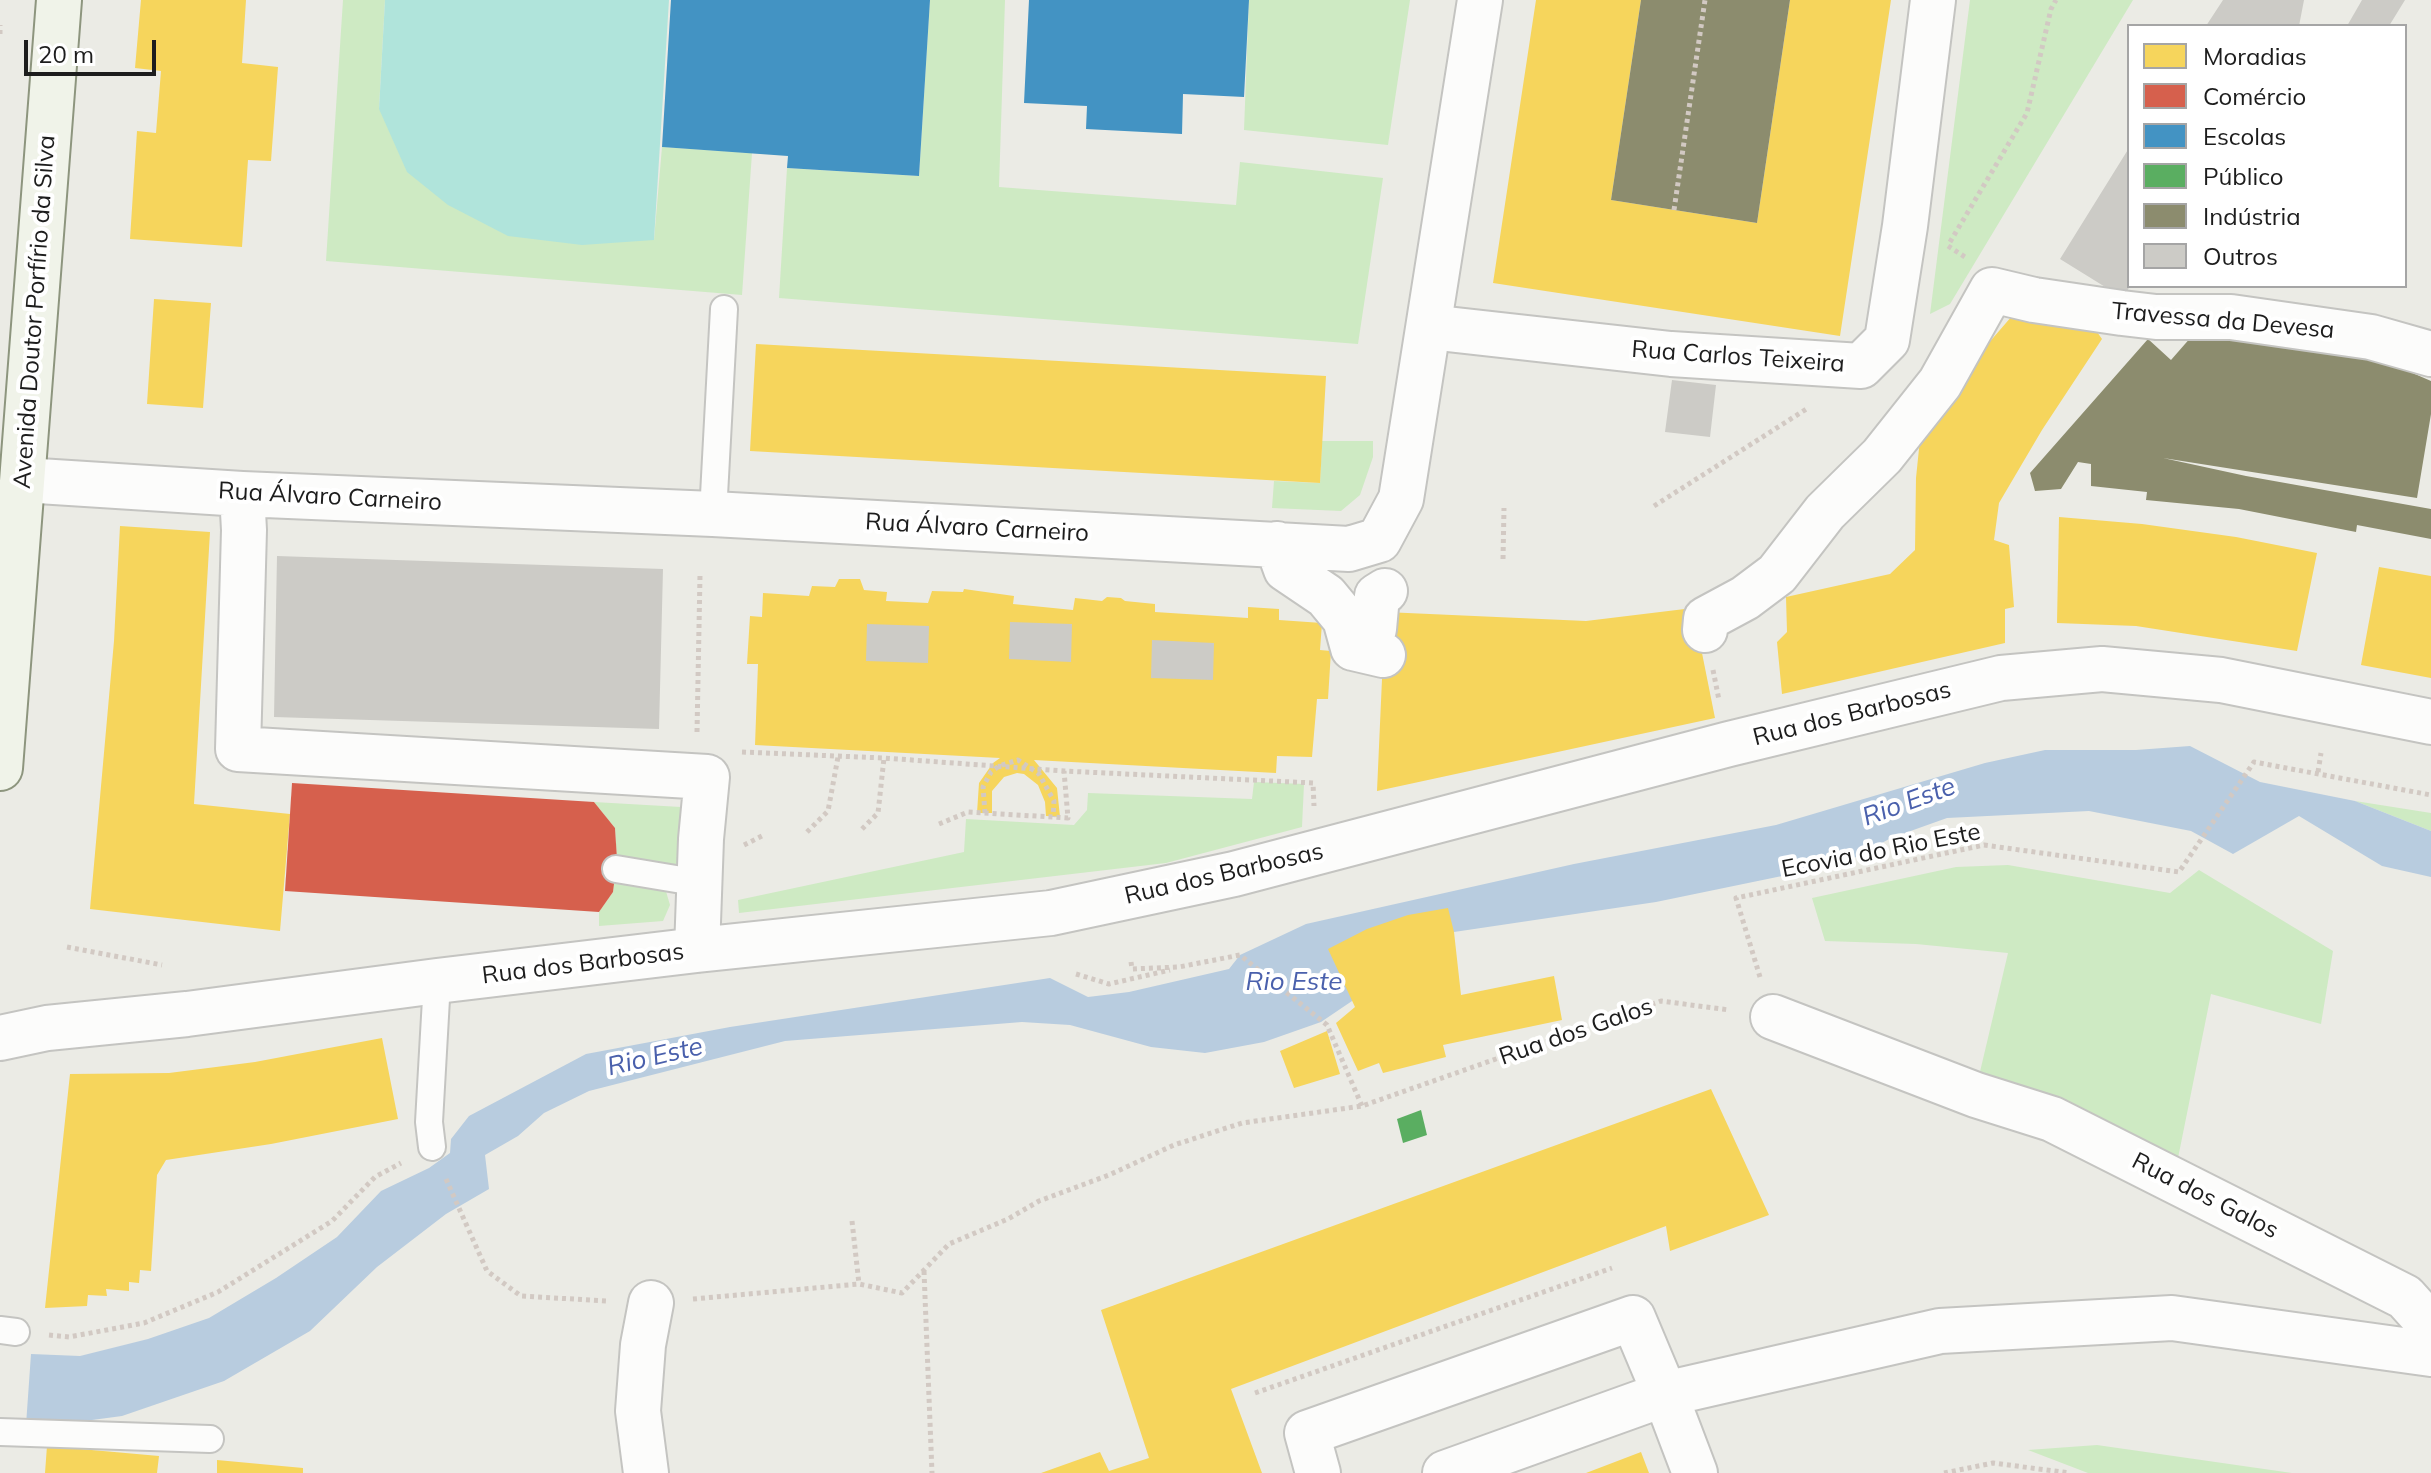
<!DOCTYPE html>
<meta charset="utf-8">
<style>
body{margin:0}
#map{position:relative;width:2431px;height:1473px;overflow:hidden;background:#ebebe5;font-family:Mulish,sans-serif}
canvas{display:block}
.legend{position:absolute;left:2127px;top:24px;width:280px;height:264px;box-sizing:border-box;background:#fff;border:2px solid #a5a5a5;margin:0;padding:10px 14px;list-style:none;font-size:24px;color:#1d1d1d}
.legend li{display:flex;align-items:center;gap:16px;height:40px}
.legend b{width:40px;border:2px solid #a5a5a5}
.scale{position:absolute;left:24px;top:40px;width:132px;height:36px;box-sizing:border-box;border:4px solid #1d1d1d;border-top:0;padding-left:10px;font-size:24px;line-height:28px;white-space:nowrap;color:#1d1d1d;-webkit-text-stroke:6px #fff;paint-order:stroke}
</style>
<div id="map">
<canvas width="2431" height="1473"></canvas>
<ul class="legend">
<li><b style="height:22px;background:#f6d55c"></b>Moradias</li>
<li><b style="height:22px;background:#d6604d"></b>Comércio</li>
<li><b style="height:22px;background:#4393c3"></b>Escolas</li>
<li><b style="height:22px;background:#5aae61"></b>Público</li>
<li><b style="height:22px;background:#8c8c6e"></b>Indústria</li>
<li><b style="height:22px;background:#cccbc6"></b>Outros</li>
</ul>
<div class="scale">20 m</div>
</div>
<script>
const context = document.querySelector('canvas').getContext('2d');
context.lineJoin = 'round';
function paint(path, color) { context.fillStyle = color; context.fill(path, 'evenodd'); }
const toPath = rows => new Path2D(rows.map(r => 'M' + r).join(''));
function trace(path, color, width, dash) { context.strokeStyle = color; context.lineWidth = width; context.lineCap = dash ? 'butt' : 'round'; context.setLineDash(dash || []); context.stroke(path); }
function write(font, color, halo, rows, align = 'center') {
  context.font = font + ' Mulish,sans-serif'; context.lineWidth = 8; context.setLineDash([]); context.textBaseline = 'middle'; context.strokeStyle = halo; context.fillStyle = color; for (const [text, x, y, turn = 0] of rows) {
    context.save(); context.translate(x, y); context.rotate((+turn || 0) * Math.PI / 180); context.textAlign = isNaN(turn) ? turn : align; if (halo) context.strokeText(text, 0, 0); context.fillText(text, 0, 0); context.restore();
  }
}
const grass = toPath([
 [343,0,385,0,379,109,654,240,662,147,752,153,742,295,326,261],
 [930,0,1005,0,999,187,1236,205,1240,162,1383,178,1358,344,779,298,787,168,919,176],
 [1249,0,1410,0,1388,145,1244,130],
 [1970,0,2133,0,1950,304,1930,314],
 [1322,441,1373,441,1373,457,1360,495,1341,511,1272,508,1274,481,1320,483],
 [1254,782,1304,784,1302,827,1166,863,739,913,738,900,964,852,966,819,1074,825,1087,810,1088,793,1252,799],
 [2355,801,2431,813,2431,831],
 [594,802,681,807,683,859,671,868,617,859,615,828],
 [2008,865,2170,893,2199,870,2333,951,2321,1024,2211,994,2177,1163,1979,1076,2008,953,1916,944,1825,941,1812,898,1956,867],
 [614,882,665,888,670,905,663,921,599,926,599,912,613,892],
 [2097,1445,2292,1473,2088,1473,2028,1450]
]);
const pitch = toPath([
 [385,0,669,0,654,240,582,245,508,236,448,205,407,172,379,109]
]);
const water = toPath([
 [2190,746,2260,782,2355,801,2431,831,2431,877,2382,866,2299,816,2233,854,2191,831,2089,811,1947,818,1891,838,1845,863,1656,902,1454,932,1321,1022,1264,1042,1205,1053,1151,1047,1070,1025,1022,1022,785,1041,589,1091,544,1113,518,1136,485,1155,489,1189,446,1214,377,1267,310,1331,224,1381,122,1416,77,1422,26,1425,31,1354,80,1356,148,1339,209,1318,276,1278,337,1237,381,1191,429,1168,450,1153,451,1139,469,1116,586,1054,730,1027,1050,978,1088,997,1129,992,1229,969,1240,955,1306,924,1574,864,1776,825,1985,763,2045,750,2136,750]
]);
const homes = toPath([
 [141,0,246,0,242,63,278,67,271,161,248,160,242,247,130,239,137,131,156,133,161,71,135,68],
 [1536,0,1641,0,1611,200,1757,223,1790,0,1891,0,1840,336,1493,283],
 [154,299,211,303,203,408,147,404],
 [2012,316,2095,329,2102,339,2042,430,1999,503,1994,540,2009,545,2014,607,2005,609,2005,643,1782,694,1777,642,1787,632,1786,597,1890,574,1915,550,1916,478,1920,439,1961,375],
 [756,344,1326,376,1320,483,750,451],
 [2059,517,2142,524,2236,537,2317,553,2297,651,2136,626,2057,623],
 [120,526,210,532,194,804,290,814,280,931,90,909,114,641],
 [2379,567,2431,576,2431,678,2361,665],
 [839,579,860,579,864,590,887,592,886,601,928,603,932,591,963,592,964,589,1014,596,1013,604,1073,610,1075,598,1102,601,1107,597,1121,598,1125,601,1155,604,1155,612,1248,618,1248,607,1279,609,1279,620,1322,623,1320,650,1331,651,1328,699,1317,699,1312,757,1277,756,1276,773,1034,760,1057,788,1060,817,1046,816,1045,802,1038,785,1024,774,1017,773,1004,777,992,791,992,813,977,813,979,783,993,763,1000,758,755,745,758,664,747,664,750,616,762,617,763,593,809,596,812,586,835,587],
 [1693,608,1715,718,1377,791,1385,612,1586,621],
 [1448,908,1454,932,1461,995,1554,976,1562,1020,1443,1045,1446,1057,1383,1073,1379,1063,1358,1071,1336,1023,1355,1007,1328,949,1367,929,1408,915],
 [1327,1031,1340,1074,1294,1088,1280,1051],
 [382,1038,398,1119,271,1144,166,1160,157,1175,151,1271,140,1270,139,1283,129,1282,129,1291,106,1289,107,1296,88,1295,87,1306,45,1308,70,1074,169,1073,255,1062],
 [1711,1089,1769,1215,1670,1251,1666,1226,1231,1389,1262,1473,1041,1473,1100,1452,1109,1471,1149,1458,1101,1310],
 [47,1446,159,1456,157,1473,45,1473],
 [1641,1452,1649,1473,1586,1473],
 [217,1460,303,1468,303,1473,217,1473]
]);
const shops = toPath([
 [292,783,594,802,615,828,617,859,613,892,599,912,285,891]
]);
const schools = toPath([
 [671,0,930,0,919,176,787,168,788,156,662,147],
 [1029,0,1249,0,1244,97,1183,94,1182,134,1086,129,1087,106,1024,103]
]);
const public = toPath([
 [1421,1110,1427,1135,1403,1143,1397,1119]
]);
const industry = toPath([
 [1641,0,1790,0,1757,223,1611,200],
 [2199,328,2348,345,2431,381,2431,414,2417,498,2163,458,2246,476,2431,509,2431,539,2357,525,2356,532,2239,509,2146,500,2147,492,2091,486,2091,464,2078,462,2061,489,2035,491,2030,473,2148,339,2171,360]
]);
const building = toPath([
 [2223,0,2304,0,2299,26,2206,26],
 [2362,0,2405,0,2389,26,2347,26],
 [2129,148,2130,286,2123,298,2060,259],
 [1672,380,1716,385,1710,437,1665,432],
 [277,556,663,569,659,729,274,717],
 [1010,622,1072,624,1071,662,1009,659],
 [867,624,929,626,928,663,866,661],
 [1152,640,1214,643,1213,680,1151,678]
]);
const path = toPath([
 [0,34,0,25],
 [1674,210,1705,0],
 [1950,242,2027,113,2051,9,2056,0],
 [1948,246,1965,257],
 [1654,506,1808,408],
 [1503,559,1504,508],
 [1713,670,1719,700],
 [697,732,700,575],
 [742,752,884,758,1064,771],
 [2318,772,2321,753],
 [985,813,983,787,991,772,999,766,1018,760,1039,774,1054,801,1053,817],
 [939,824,968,812,1068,818,1064,771,1313,783,1314,806],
 [862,829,878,813,884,758],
 [807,832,828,811,838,757],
 [744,845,764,835],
 [67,947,162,965],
 [1131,962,1132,969,1179,967,1240,955,1327,1025,1362,1106],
 [1076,974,1109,984,1170,970],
 [1760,977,1736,898,1984,845,2179,872,2254,762,2431,795],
 [446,1179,487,1271,521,1296,607,1301],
 [852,1221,859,1284],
 [924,1271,932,1473],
 [693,1299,859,1284,902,1293,949,1244,1008,1219,1039,1201,1109,1175,1174,1145,1242,1123,1362,1106,1661,1001,1729,1010],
 [49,1335,69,1337,144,1323,218,1292,332,1221,375,1177,401,1163],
 [1255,1393,1612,1268],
 [1944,1473,1993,1463,2070,1473]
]);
const service = toPath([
 [713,514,724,309],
 [616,869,700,883],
 [432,1147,429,1122,437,981],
 [0,1330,16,1332],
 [0,1432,210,1439]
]);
const minor = toPath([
 [1429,327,1671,354,1861,366,1887,340,1905,226,1933,0],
 [23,480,242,494,713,514,1349,549,1379,540,1401,499,1480,0],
 [242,494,244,530,238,749,707,777,701,839,697,950],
 [1277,544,1286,569,1326,596,1345,619,1353,648,1383,655],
 [1705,630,1706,619,1745,598,1777,574,1825,512,1882,456,1940,383,1992,290,2034,300,2122,313,2156,317,2231,317,2371,337,2431,354],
 [1353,648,1374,629,1377,596,1385,591],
 [1773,1017,1976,1095,2052,1119,2405,1297,2431,1326],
 [0,1038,47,1028,187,1014,437,981,697,950,1051,913,1234,874,1729,744,2001,678,2102,669,2221,680,2431,722],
 [646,1473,638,1411,643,1345,651,1303],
 [1318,1473,1307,1433,1633,1318,1665,1394,1695,1473],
 [1445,1473,1665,1394,1940,1331,2172,1318,2431,1354]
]);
const secondary = toPath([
 [0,768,59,0]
]);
const streetNames = [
 ["Avenida Doutor Porfírio da Silva",35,312,-86],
 ["Travessa da Devesa",2223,321,5],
 ["Rua Carlos Teixeira",1738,357,4],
 ["Rua Álvaro Carneiro",330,497,3],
 ["Rua Álvaro Carneiro",977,528,3],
 ["Rua dos Barbosas",1852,714,-14],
 ["Ecovia do Rio Este",1881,851,-11],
 ["Rua dos Barbosas",1224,874,-13],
 ["Rua dos Barbosas",583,964,-7],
 ["Rua dos Galos",1576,1032,-19],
 ["Rua dos Galos",2205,1196,27]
];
const waterNames = [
 ["Rio Este",1909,802,-20],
 ["Rio Este",1294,982],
 ["Rio Este",655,1057,-13]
];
paint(grass, '#ceeac3');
paint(pitch, '#b0e4db');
paint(water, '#b8ccdf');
paint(homes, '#f6d55c');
paint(shops, '#d6604d');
paint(schools, '#4393c3');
paint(public, '#5aae61');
paint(industry, '#8c8c6e');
paint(building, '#cccbc6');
trace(service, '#c4c4c1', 30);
trace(minor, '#c4c4c1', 48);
trace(secondary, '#8d957e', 48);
trace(path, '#d2c9c3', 5, [4, 4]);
trace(service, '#fcfcfb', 26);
trace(minor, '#fcfcfb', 44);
trace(secondary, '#f0f3e9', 44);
write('24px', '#1d1d1d', '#fff', streetNames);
write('italic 26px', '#4a60ac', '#fff', waterNames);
</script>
